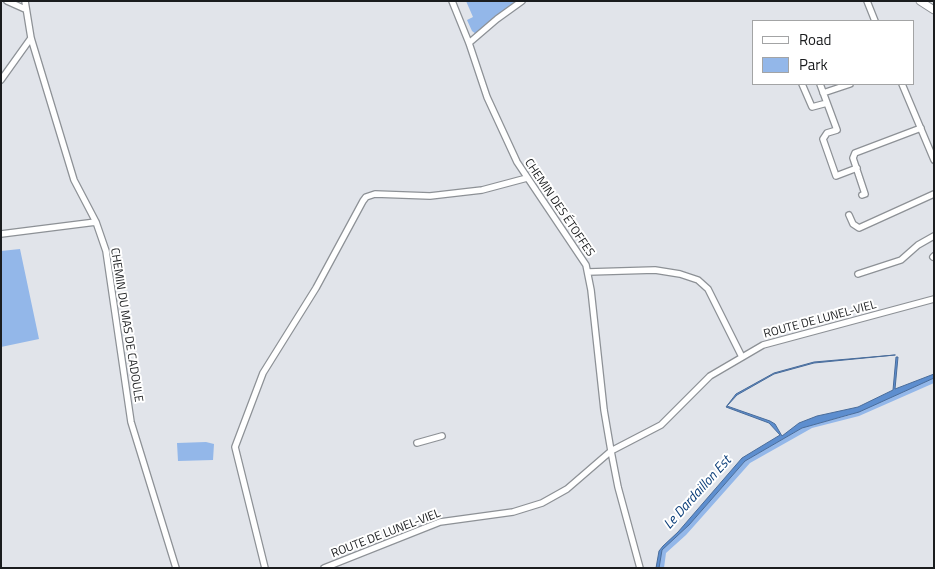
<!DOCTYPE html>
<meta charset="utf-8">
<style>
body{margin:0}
#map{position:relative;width:935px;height:569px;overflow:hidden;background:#e1e4ea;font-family:"Titillium Web",sans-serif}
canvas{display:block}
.frame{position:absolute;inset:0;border:2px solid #1a1c1e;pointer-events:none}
.legend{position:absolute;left:752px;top:20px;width:162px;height:65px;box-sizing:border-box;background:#fff;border:1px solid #a3a4a5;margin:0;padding:6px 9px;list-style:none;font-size:15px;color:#1a1c1e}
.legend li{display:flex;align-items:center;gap:10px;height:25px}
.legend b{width:25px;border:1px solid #a3a4a5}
</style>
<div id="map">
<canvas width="935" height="569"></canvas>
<div class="frame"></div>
<ul class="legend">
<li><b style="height:6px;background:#fff"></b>Road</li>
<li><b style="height:14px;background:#93b7e9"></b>Park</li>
</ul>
</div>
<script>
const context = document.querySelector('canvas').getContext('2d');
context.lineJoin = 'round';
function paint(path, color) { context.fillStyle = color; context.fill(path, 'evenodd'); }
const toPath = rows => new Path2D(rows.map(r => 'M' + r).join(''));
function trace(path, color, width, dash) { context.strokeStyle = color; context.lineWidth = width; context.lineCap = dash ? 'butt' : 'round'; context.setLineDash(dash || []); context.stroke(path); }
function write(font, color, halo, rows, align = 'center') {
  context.font = font + ' "Titillium Web",sans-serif'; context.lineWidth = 4; context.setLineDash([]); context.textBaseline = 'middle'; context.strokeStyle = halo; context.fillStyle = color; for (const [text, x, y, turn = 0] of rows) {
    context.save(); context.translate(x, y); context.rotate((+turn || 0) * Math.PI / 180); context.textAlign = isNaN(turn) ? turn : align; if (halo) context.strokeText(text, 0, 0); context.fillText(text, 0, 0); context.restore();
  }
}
const green = toPath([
 [466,1,518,1,498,15,476,34,472,31,467,20,473,17],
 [20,249,39,339,1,347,1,251],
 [934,378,934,383,859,416,812,428,750,463,686,535,666,553,664,568,659,568,662,550,689,525,745,461,804,427,850,415],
 [206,442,214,444,213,460,178,461,177,443]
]);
const water = toPath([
 [895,355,814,363,774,374,737,395,727,406,770,421,775,424,782,436,799,423,817,416,858,407,893,390,896,357,898,357,895,389,934,374,934,378,859,412,802,428,745,461,689,525,662,550,659,568,656,568,659,551,663,546,678,532,742,458,780,435,769,423,726,407,736,394,774,373,814,362,895,355]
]);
const minor = toPath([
 [7,1,25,9],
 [25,1,31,38,74,180,96,222,106,251,131,422,176,568],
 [452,1,469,43,487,97,517,162,586,265,591,290,604,410,611,451,618,487,640,568],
 [867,1,875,21],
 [469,43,497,19,522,1],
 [1,80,31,38],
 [802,84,812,107,827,103],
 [820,84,837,130,827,133,823,139,836,176,857,168],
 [902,84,934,160],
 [823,93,850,84],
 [862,195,865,194,853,158,855,153,921,128],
 [849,215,853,224,859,228,934,194],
 [1,234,96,222],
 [933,257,934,256],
 [588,272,655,270,680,274,698,280,708,289,742,357],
 [858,274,901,260,918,245,934,236],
 [417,443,442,436],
 [265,568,235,447,263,373,316,288,363,201,366,197,375,194,430,196,482,190,527,178],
 [324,568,440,522,513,512,542,503,567,489,611,451,661,425,710,376,763,345,934,299]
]);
const major = toPath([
 [920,1,934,10]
]);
const streetNames = [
 ["CHEMIN DES ÉTOFFES",559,208,56],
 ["ROUTE DE LUNEL-VIEL",820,320,-15],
 ["CHEMIN DU MAS DE CADOULE",126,325,81],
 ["ROUTE DE LUNEL-VIEL",386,534,-21]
];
const waterNames = [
 ["Le Dardaillon Est",698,493,-48]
];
paint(green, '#93b7e9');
paint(water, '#5d8ecf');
trace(water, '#496c9a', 1);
trace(minor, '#8d9196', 8);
trace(major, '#8d9196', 9);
trace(minor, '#fff', 5.5);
trace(major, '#fff', 7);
write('12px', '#1a1c1e', '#fff', streetNames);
write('italic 14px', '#0d3f7a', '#fff', waterNames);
</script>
